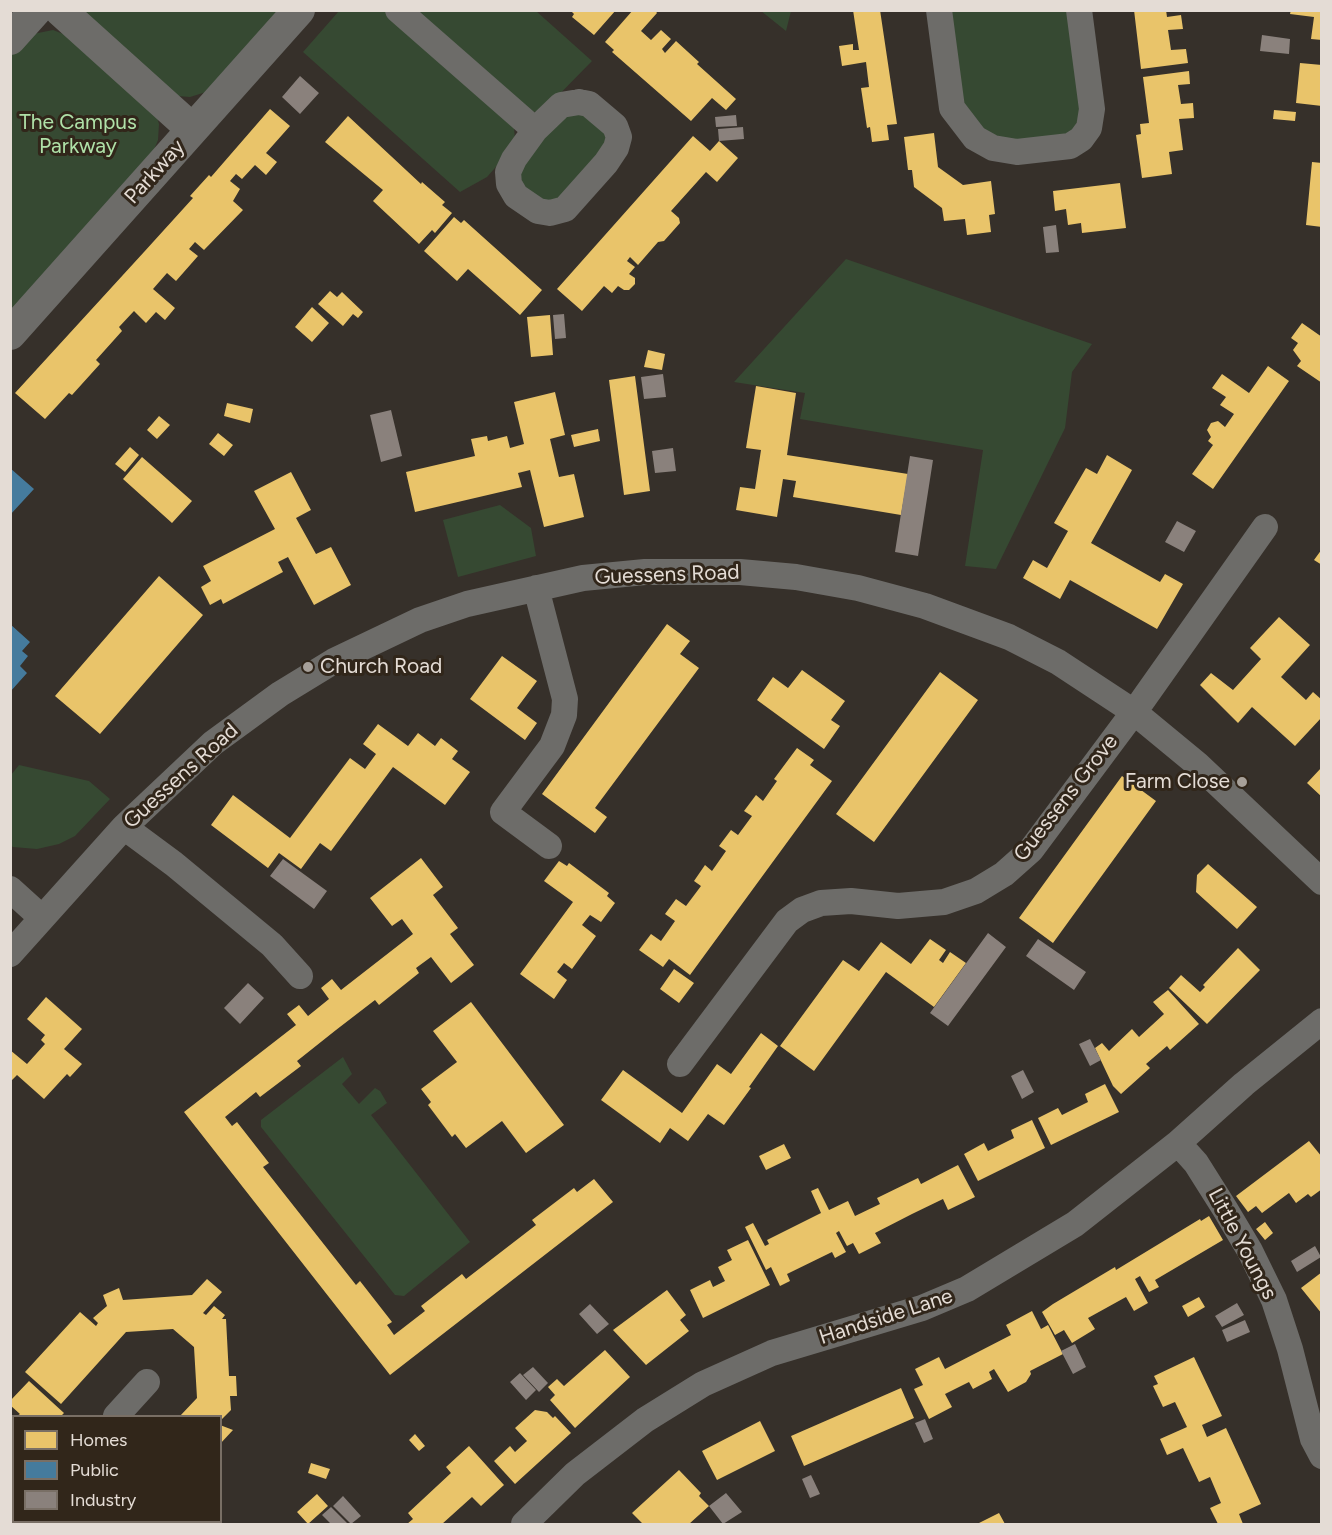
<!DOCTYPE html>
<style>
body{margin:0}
#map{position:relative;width:1332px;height:1535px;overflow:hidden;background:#36302a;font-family:Figtree,sans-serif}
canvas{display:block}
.frame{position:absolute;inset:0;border:12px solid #e4dcd5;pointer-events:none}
.legend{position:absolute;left:12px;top:1415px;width:210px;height:108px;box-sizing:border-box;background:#31261a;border:2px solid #796f65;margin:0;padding:8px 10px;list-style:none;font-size:18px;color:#e4dcd5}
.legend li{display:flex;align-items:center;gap:12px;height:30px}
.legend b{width:30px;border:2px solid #796f65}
</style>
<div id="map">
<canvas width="1332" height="1535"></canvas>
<div class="frame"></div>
<ul class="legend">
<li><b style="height:16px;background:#e9c46a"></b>Homes</li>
<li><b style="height:16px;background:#457b9d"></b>Public</li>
<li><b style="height:16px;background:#8a817c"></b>Industry</li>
</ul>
</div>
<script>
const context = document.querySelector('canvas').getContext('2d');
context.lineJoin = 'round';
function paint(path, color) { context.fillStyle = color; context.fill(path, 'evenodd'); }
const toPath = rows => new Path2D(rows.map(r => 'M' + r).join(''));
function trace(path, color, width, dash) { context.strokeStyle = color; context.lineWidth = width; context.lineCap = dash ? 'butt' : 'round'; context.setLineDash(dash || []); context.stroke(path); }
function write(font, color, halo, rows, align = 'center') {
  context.font = font + ' Figtree,sans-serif'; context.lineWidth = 6; context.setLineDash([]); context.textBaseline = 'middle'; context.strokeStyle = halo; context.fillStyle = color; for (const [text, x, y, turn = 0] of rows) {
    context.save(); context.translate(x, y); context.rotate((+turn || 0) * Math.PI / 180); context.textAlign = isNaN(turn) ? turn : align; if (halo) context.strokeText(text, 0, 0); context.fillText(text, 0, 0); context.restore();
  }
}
const green = toPath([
 [81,11,285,11,206,92,190,97,178,96],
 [339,11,388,11,514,128,515,139,510,151,487,177,460,192,303,52],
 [406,11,536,11,592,61,544,110,534,112,521,108],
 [761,11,791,11,786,31],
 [946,11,1069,11,1082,107,1075,128,1065,137,1015,142,979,130,961,106],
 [53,30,71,37,155,111,159,124,158,140,151,157,11,315,11,53,33,34],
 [569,110,603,123,608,144,556,202,526,196,518,168],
 [846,259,1092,344,1072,372,1065,428,996,569,965,566,983,450,800,419,805,393,734,382],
 [500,505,531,528,536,556,458,577,443,520],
 [19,765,89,781,110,799,75,836,59,844,37,849,13,847,10,845,11,775],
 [343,1057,352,1074,342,1084,359,1104,375,1088,380,1091,387,1103,371,1115,470,1242,404,1296,395,1295,261,1127,261,1120]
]);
const homes = toPath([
 [570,10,616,10,594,35,572,17,574,14],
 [633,10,655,10,657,13,641,31,651,40,661,30,671,39,662,49,665,53,676,41,699,62,697,64,736,99,726,110,712,98,691,121,612,52,614,50,605,42],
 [853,10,880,10,897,124,887,125,889,140,872,142,870,127,867,128,861,88,869,87,866,62,842,66,839,46,853,44,853,50,859,50],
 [1134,10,1166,10,1167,17,1181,15,1183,29,1168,30,1171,50,1186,49,1188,63,1141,69],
 [1291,10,1322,10,1322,40,1311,39,1314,17,1290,14],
 [1300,63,1322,65,1322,106,1296,103],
 [1189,71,1190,84,1178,85,1181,104,1193,103,1194,118,1179,119,1183,150,1169,152,1172,174,1142,178,1136,135,1141,134,1140,124,1149,123,1143,77],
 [270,109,290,126,266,153,277,162,266,175,255,165,242,179,236,174,230,181,240,189,233,201,243,210,204,250,195,242,189,249,198,256,176,281,167,273,153,289,175,308,165,320,156,312,146,323,134,311,119,327,122,331,96,360,100,364,72,395,69,393,45,419,15,393,144,252,193,198,190,196,209,175,211,177],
 [1274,110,1296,112,1295,121,1273,119],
 [348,116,421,184,422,182,445,202,442,205,452,213,435,233,432,230,419,244,373,201,383,190,325,142],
 [934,133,938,167,963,185,991,181,995,214,989,215,991,232,967,235,965,219,944,221,942,208,914,187,912,170,908,170,904,137],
 [693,136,710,151,719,141,738,158,717,182,706,172,671,211,679,218,680,223,664,241,658,242,638,265,630,257,627,261,635,267,629,274,635,278,635,284,629,290,624,290,618,286,612,293,604,286,582,311,557,289],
 [1312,162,1322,163,1322,227,1306,225],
 [1120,183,1126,228,1082,233,1081,223,1068,225,1066,209,1055,211,1053,191],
 [454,217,461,223,464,220,542,290,520,315,468,269,457,281,424,251],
 [330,291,337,297,342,292,363,312,358,318,353,314,343,326,318,304],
 [312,307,329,323,312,342,295,327],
 [550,315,553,355,531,357,527,317],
 [1302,323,1322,337,1322,383,1297,366,1301,361,1293,350,1298,343,1291,338],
 [648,350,665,354,662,370,644,367],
 [1268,366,1289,381,1213,489,1192,474,1213,445,1208,441,1211,437,1207,430,1211,423,1218,421,1225,427,1234,414,1220,405,1226,397,1212,388,1222,374,1249,393],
 [635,376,650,491,624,495,609,380],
 [756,386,796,393,787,455,908,474,901,515,793,497,796,481,783,479,777,517,736,510,740,487,755,489,761,450,746,448],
 [555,392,565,435,550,439,559,477,574,474,584,517,544,527,530,470,518,473,522,487,415,512,406,472,475,456,471,439,487,436,488,441,507,436,510,448,524,444,514,402],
 [227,403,253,409,250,423,224,416],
 [159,416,170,425,157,439,147,430],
 [598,429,600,441,574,447,571,435],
 [218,433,233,445,224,456,209,444],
 [130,447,139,455,125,472,115,464],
 [1107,455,1132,470,1091,543,1160,582,1165,574,1183,584,1157,629,1070,580,1060,599,1023,578,1033,560,1047,568,1068,531,1054,523,1086,468,1097,474],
 [142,457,192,501,172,523,123,479],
 [291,472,311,510,296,518,316,554,331,547,351,585,314,605,288,557,278,562,283,572,223,604,221,599,210,605,201,587,211,581,203,566,275,529,254,491],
 [1322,549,1322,565,1314,560],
 [159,576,203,615,100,734,55,696],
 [1279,617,1310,645,1281,677,1306,700,1313,692,1322,700,1322,717,1295,746,1252,707,1238,723,1200,685,1211,673,1233,690,1261,659,1250,648],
 [667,624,690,641,680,654,699,668,595,808,607,817,595,833,542,794],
 [502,656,537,681,517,708,537,723,525,740,470,699],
 [802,670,845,701,831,720,840,726,824,749,757,700,773,677,788,688],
 [940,672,978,700,874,842,836,814],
 [378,724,408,746,418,733,435,746,441,738,458,751,452,759,470,772,445,805,393,767,331,851,320,843,301,869,279,853,268,868,211,825,233,795,290,838,350,758,365,769,376,754,363,744],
 [797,748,814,760,810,765,832,781,690,975,669,959,663,967,639,950,651,934,661,941,675,921,665,914,676,899,686,906,701,886,694,881,705,865,712,871,726,851,719,846,731,830,738,835,752,816,744,811,756,795,763,801,777,781,774,779],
 [1322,767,1322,797,1307,783],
 [1122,776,1156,801,1053,943,1019,918],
 [421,858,443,887,433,895,458,928,450,934,474,965,451,983,431,957,416,968,419,973,379,1005,375,1000,336,1030,297,1061,301,1066,260,1097,256,1092,225,1117,232,1126,237,1122,269,1163,263,1167,356,1285,360,1281,392,1322,387,1325,394,1335,425,1311,421,1306,462,1274,466,1279,536,1225,532,1220,574,1188,577,1192,594,1179,613,1202,390,1375,184,1112,296,1025,287,1014,299,1005,308,1016,329,999,321,988,332,979,341,990,413,934,402,919,392,926,370,898],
 [559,861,567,866,569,863,609,893,607,896,615,903,601,922,590,915,582,925,596,936,572,969,564,963,557,972,567,980,554,999,520,974,573,902,544,881],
 [1208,864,1257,907,1237,929,1196,892,1197,875],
 [930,939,946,950,939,960,943,963,950,952,966,963,934,1007,886,972,814,1071,780,1046,843,960,859,971,881,942,911,964],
 [1238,948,1260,970,1207,1024,1169,988,1181,975,1200,992,1205,987,1203,985],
 [674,969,694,983,679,1003,660,989],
 [1168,990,1199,1024,1170,1050,1167,1046,1146,1064,1150,1068,1121,1094,1113,1086,1095,1048,1102,1043,1109,1051,1132,1029,1139,1037,1164,1014,1153,1002],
 [46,997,82,1029,64,1049,82,1064,70,1077,67,1074,44,1099,17,1075,10,1082,10,1050,27,1064,45,1044,41,1040,45,1035,27,1019],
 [471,1002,564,1125,526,1153,502,1121,466,1148,455,1134,452,1137,428,1105,431,1102,421,1089,457,1062,433,1031],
 [761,1033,778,1046,749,1087,751,1088,724,1125,708,1114,688,1141,670,1128,660,1143,601,1100,623,1070,682,1113,717,1064,731,1074],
 [1105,1084,1119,1112,1051,1145,1038,1118,1058,1108,1062,1115,1088,1102,1085,1094],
 [1032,1120,1045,1148,978,1181,964,1154,984,1143,988,1151,1014,1138,1011,1130],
 [1309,1141,1322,1157,1322,1189,1311,1197,1308,1194,1296,1203,1289,1193,1262,1213,1256,1206,1248,1212,1236,1196],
 [784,1144,791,1158,766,1170,759,1156],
 [958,1165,975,1197,948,1210,943,1199,912,1214,875,1233,881,1243,859,1254,853,1243,847,1246,839,1231,836,1233,846,1252,835,1258,832,1252,787,1274,790,1281,780,1286,771,1267,766,1270,745,1227,753,1223,765,1246,769,1244,767,1240,821,1213,811,1191,818,1188,829,1210,848,1201,855,1216,880,1204,877,1198,918,1178,921,1184],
 [1209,1216,1223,1240,1155,1280,1159,1287,1149,1292,1140,1276,1135,1279,1148,1303,1134,1311,1126,1297,1088,1318,1095,1329,1072,1343,1064,1330,1055,1335,1042,1312,1053,1304,1115,1267,1116,1270,1200,1219,1201,1221],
 [1265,1222,1273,1233,1265,1240,1256,1229],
 [748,1240,770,1285,703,1318,690,1290,710,1280,713,1287,725,1281,718,1267,732,1260,727,1250],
 [1322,1272,1322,1314,1301,1288],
 [207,1279,222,1292,203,1313,206,1315,214,1306,225,1315,222,1319,226,1319,229,1376,236,1376,237,1396,230,1396,231,1410,220,1421,220,1416,180,1416,197,1398,194,1347,173,1329,126,1332,61,1404,25,1372,80,1312,96,1326,98,1323,93,1318,107,1306,103,1295,119,1288,123,1300,192,1295],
 [667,1290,686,1315,680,1320,689,1331,646,1365,613,1330],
 [1199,1297,1205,1307,1188,1317,1182,1306],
 [1032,1311,1041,1329,1048,1325,1063,1354,1030,1371,1031,1374,1026,1382,1008,1392,994,1369,989,1372,992,1379,973,1389,969,1382,945,1394,952,1407,929,1419,914,1389,923,1385,915,1369,939,1357,945,1369,1011,1335,1006,1325],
 [605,1350,630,1377,575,1428,550,1400,555,1395,548,1387,557,1379,564,1386],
 [1194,1357,1222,1416,1202,1425,1207,1437,1226,1428,1261,1504,1239,1514,1243,1524,1218,1524,1210,1508,1221,1503,1210,1477,1199,1482,1183,1448,1167,1455,1160,1439,1187,1427,1175,1402,1163,1407,1153,1386,1158,1384,1154,1376],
 [29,1381,64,1413,61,1416,17,1416,20,1414,10,1405,10,1401],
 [901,1388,914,1418,804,1466,791,1436],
 [535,1410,547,1412,553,1418,555,1416,571,1433,515,1484,494,1461,510,1446,515,1452,527,1441,515,1428],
 [14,1420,14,1469,10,1472,10,1424],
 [760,1421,775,1451,717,1480,702,1451],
 [220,1425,233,1430,220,1444],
 [415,1434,425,1446,419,1451,409,1440],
 [469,1446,504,1485,481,1506,472,1497,442,1524,407,1524,413,1519,408,1513,451,1473,446,1467],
 [311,1463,330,1469,326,1479,308,1473],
 [679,1470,701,1493,699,1496,709,1506,689,1524,643,1524,632,1513],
 [317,1494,328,1506,308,1524,297,1512],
 [999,1513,1005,1524,977,1524],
 [74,1522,119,1522,116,1524,74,1524]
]);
const public = toPath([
 [10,468,34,489,10,515],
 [10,624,30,642,22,651,28,656,20,666,27,673,10,692]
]);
const industry = toPath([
 [1262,35,1290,39,1289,54,1260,51],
 [300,76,319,93,300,114,282,97],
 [736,115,737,126,716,127,715,117],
 [743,127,744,139,719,141,718,129],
 [1056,225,1059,252,1046,253,1043,227],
 [564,314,566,338,555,339,553,315],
 [663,374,666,397,644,399,641,377],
 [391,410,402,456,381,462,370,415],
 [673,448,676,471,655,473,652,451],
 [910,456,933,460,918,556,895,552],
 [1177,521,1196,531,1184,552,1165,542],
 [283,859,327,891,314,909,270,876],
 [988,933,1006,947,948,1026,930,1013],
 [1038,939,1086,972,1074,990,1026,956],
 [248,983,264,998,240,1024,224,1008],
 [1090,1039,1101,1060,1090,1066,1079,1044],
 [1023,1070,1034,1092,1022,1099,1011,1076],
 [1315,1246,1321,1257,1297,1272,1291,1261],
 [1237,1303,1244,1315,1222,1327,1215,1316],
 [590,1304,609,1324,597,1334,579,1314],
 [1245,1320,1250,1332,1227,1342,1222,1330],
 [1075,1344,1086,1367,1073,1374,1061,1351],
 [533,1367,548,1383,539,1392,523,1375],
 [520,1373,536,1390,526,1400,510,1382],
 [925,1419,933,1439,924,1443,915,1423],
 [811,1475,820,1494,810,1498,802,1479],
 [726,1493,742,1512,723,1524,709,1506],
 [343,1496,361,1516,351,1524,333,1506],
 [331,1507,348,1524,331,1524,322,1515]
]);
const minor = toPath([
 [398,10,535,130],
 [939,10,952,108,975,138,993,148,1017,152,1070,146,1081,139,1089,128,1092,109,1079,10],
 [579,102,589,104,615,126,619,137,616,148,606,163,565,209,550,213,538,211,516,196,509,184,508,172,514,159,535,130,561,105,579,102],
 [536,588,565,699,564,715,552,746,503,812,549,846],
 [124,827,174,864,272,945,300,976],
 [10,889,42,918],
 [10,954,124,827,213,743,280,694,334,661,420,620,467,604,583,578,645,572,740,572,796,577,858,588,925,606,1009,637,1058,662,1134,712,1197,764,1322,882],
 [680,1064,787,921,802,910,821,903,851,901,898,906,944,902,976,891,1004,874,1031,850,1142,701,1265,527],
 [1178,1143,1196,1163,1225,1209,1250,1251,1274,1300,1290,1349,1313,1439,1322,1456],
 [116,1416,147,1382],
 [20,1524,23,1522],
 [524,1524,575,1474,645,1420,703,1384,772,1353,922,1308,967,1289,1075,1224,1178,1143,1244,1084,1322,1021]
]);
const tertiary = toPath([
 [60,10,192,129],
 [10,39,36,10],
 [10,334,299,10]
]);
const markers = [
 [308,667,6,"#a7a099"],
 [1242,782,6,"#a7a099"]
];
const parkNames = [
 ["The Campus",78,123],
 ["Parkway",78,147]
];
const streetNames = [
 ["Parkway",155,172,-48],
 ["Guessens Road",667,575,-2],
 ["Guessens Road",181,776,-42],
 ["Guessens Grove",1066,798,-52],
 ["Little Youngs",1242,1244,62],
 ["Handside Lane",886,1317,-18]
];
const poiNames = [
 ["Church Road",320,667],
 ["Farm Close",1230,782,"right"]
];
paint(green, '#364932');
paint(homes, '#e9c46a');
paint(public, '#457b9d');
paint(industry, '#8a817c');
trace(minor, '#6d6c69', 26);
trace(tertiary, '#6d6c69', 32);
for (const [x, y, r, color] of markers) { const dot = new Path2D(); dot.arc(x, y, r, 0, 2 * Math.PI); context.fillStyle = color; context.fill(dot); trace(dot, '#31261a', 2); }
write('21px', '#afe1a8', '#31261a', parkNames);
write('21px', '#e4dcd5', '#31261a', streetNames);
write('21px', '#e4dcd5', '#31261a', poiNames, 'left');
</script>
